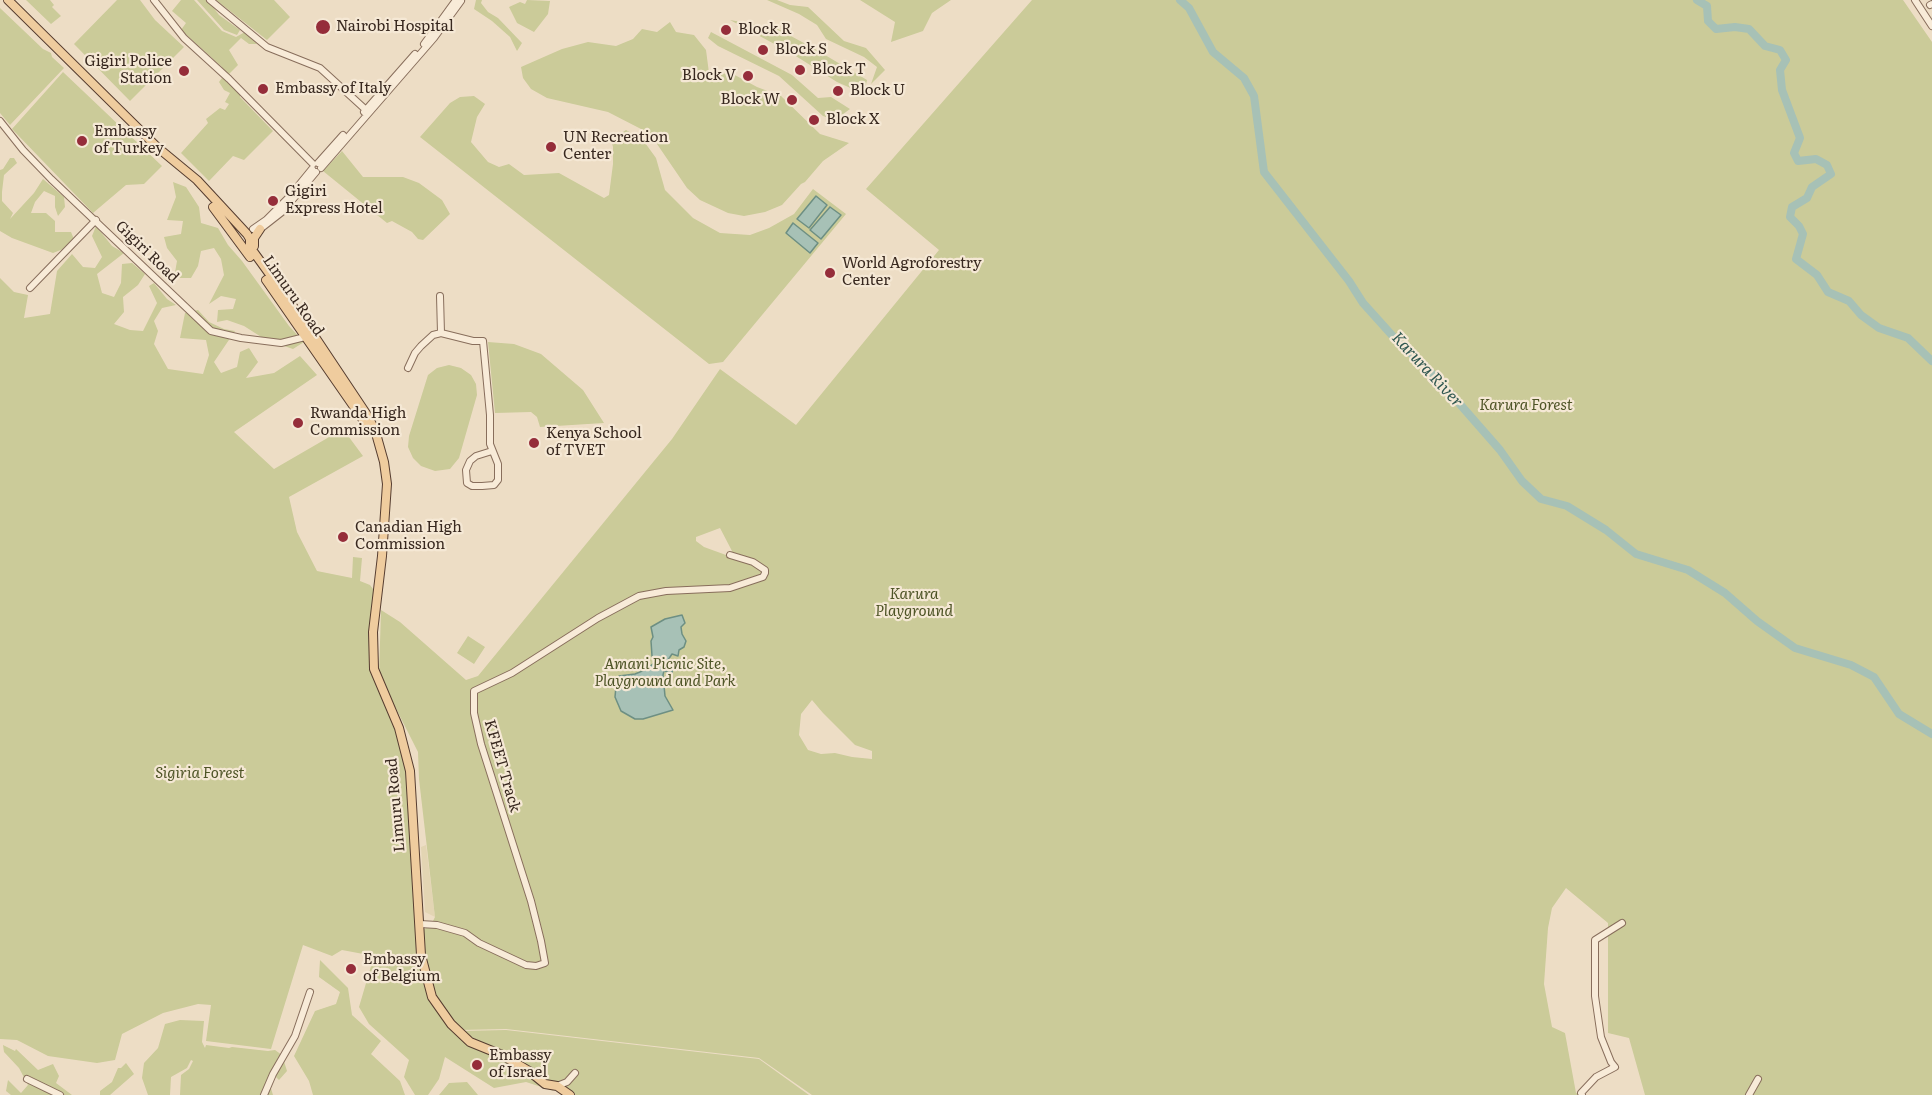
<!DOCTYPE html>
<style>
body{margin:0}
canvas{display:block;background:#edddc5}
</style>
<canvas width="1932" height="1095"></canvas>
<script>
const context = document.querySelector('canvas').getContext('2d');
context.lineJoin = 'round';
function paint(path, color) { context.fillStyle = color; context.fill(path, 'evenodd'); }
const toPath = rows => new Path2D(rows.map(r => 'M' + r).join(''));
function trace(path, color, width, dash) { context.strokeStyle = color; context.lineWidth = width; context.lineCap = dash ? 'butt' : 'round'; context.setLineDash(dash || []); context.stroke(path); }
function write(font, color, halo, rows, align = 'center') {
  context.font = font + ' Literata,serif'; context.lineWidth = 4.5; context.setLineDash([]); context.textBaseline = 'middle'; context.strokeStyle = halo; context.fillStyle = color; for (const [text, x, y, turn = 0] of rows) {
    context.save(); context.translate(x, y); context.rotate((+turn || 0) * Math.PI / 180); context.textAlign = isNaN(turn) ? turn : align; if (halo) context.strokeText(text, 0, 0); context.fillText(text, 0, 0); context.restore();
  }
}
const farmland = toPath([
 [426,845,435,917,425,912,421,847]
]);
const green = toPath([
 [26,0,50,0,54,5,52,7,61,16,51,24],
 [117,0,140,0,155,20,184,47,130,101,74,44],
 [181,0,194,0,222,31,236,37,245,32,257,44,249,44,241,38,229,50,238,65,229,74,222,70,222,67,181,30,186,23,172,11],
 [197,0,208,0,219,15,240,30,237,35,224,30],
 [216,0,274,0,290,17,267,40],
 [476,0,482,0,481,3,488,12,498,18,522,43,517,51,510,37,492,21,474,9],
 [527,0,550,1,548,14,534,32,517,23,509,7,520,2,525,4],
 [767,0,777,0,790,5,808,7,844,41,866,48,885,70,871,84,877,67,864,57,826,39,817,25,799,14],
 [860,0,951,0,932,13,923,31,891,42,895,22],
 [1032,0,1903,0,1932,42,1932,1095,1645,1095,1629,1038,1608,1033,1608,923,1566,888,1552,908,1548,928,1544,984,1552,1027,1565,1033,1576,1093,1583,1095,812,1095,759,1058,506,1029,459,1030,451,1026,554,1091,526,1082,494,1088,445,1057,439,1079,428,1095,415,1095,404,1077,409,1060,369,1024,359,1007,374,956,342,950,332,956,303,945,271,1049,206,1041,211,1005,198,1004,163,1013,122,1034,115,1060,97,1063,48,1056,17,1040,0,1039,0,278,14,292,28,295,24,318,50,314,57,271,72,254,83,267,95,268,102,257,92,236,96,226,112,246,124,253,97,274,102,293,114,297,121,283,122,264,132,263,145,274,138,285,123,297,124,312,114,324,130,330,143,331,157,303,149,286,154,283,167,299,176,305,162,308,154,321,158,331,154,344,168,369,203,374,209,355,206,340,180,338,185,313,198,310,209,322,224,329,235,331,214,362,221,373,237,367,240,352,249,348,258,362,246,378,274,373,300,356,317,375,234,432,274,469,343,429,363,456,289,497,297,532,317,571,352,578,353,557,362,558,360,581,370,585,379,597,374,673,406,750,421,932,432,923,435,917,419,779,418,752,379,675,381,610,400,622,466,680,478,676,672,439,720,369,796,425,939,250,866,189],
 [720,528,732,551,730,555,726,555,704,547,696,541,696,537],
 [812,700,823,713,855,745,872,751,872,759,852,757,835,753,821,754,808,750,799,735,801,714],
 [0,8,43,49,51,53,52,57,64,68,10,125,0,113],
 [730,20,776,28,815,49,867,80,864,94,837,82,791,53],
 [670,22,676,32,694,35,706,50,709,73,733,74,757,87,781,96,820,134,849,143,823,161,805,182,801,184,782,205,765,212,744,216,728,213,700,200,687,188,657,144,641,129,608,112,547,98,531,89,523,78,521,67,562,49,588,42,616,46,633,39,642,29,657,32],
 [711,32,792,75,818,98,831,97,850,109,835,120,823,116,779,76,718,46,708,38],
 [63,72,162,166,144,184,126,185,93,213,12,129],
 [222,78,229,81,240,95,240,97,273,131,244,160,233,156,209,181,181,153,208,123,206,119,220,108,225,110,229,104,225,102,230,93,224,90,219,82],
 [474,96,485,104,477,117,471,142,488,162,499,167,509,164,524,175,559,173,604,198,609,195,613,164,613,147,611,140,626,130,643,140,656,158,665,190,693,218,720,233,750,235,769,228,794,214,813,189,846,214,723,362,709,364,420,137,450,103,460,97],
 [342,151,363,177,403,177,419,183,442,200,450,214,423,240,418,239,412,232,392,221,387,223,323,171],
 [10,158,14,158,17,163,4,175,2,192,2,201,13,213,10,219,34,193,43,179,64,197,65,207,58,216,55,207,55,196,44,191,35,202,31,213,46,213,55,221,55,232,71,232,76,244,53,253,12,238,0,231,0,170,3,169],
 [173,182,186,187,199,207,201,223,218,228,228,245,242,261,289,326,304,342,293,349,266,340,244,326,227,320,217,322,218,310,233,309,236,299,221,296,209,304,224,275,221,259,214,248,201,251,198,266,191,278,174,278,177,261,167,248,164,237,181,234,183,221,167,220,176,197],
 [488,342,514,344,541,354,583,390,604,423,540,427,537,417,531,412,495,413],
 [449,365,461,368,471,375,476,384,477,395,459,458,450,469,435,471,421,466,413,458,408,447,409,436,428,375,437,368],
 [468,636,485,647,474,664,457,653],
 [320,960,348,988,352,1015,381,1041,371,1054,400,1081,405,1095,313,1095,309,1081,294,1056,315,1011,336,1004,340,992,319,977],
 [180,1020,204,1021,202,1042,205,1048,206,1045,229,1048,232,1047,268,1051,275,1050,282,1055,287,1071,279,1080,276,1077,269,1082,273,1095,180,1095,181,1075,189,1069,193,1061,191,1060,187,1068,171,1077,170,1095,148,1095,142,1078,144,1063,158,1048,165,1024],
 [506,1030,759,1059,809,1095,574,1095,461,1031],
 [3,1045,15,1051,16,1049,38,1070,53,1064,59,1076,56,1083,72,1095,11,1095,6,1091,8,1080,21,1093,28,1085,19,1068,4,1052],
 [126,1063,134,1074,110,1095,100,1095,100,1091,112,1082,118,1068,121,1068],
 [467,1082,478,1095,439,1095,449,1083]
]);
const water = toPath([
 [816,196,827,205,809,228,797,219,816,196],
 [830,207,841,215,821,239,810,230,830,207],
 [793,223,818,243,810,253,786,233,793,223],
 [682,615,685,623,681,627,682,634,686,641,684,647,679,650,678,656,672,654,668,660,673,665,672,673,664,671,663,675,665,696,673,710,643,719,635,719,621,711,615,697,616,686,619,676,635,674,647,669,655,662,652,656,651,641,653,637,651,627,665,619,682,615]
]);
const river = toPath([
 [1180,0,1189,8,1213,52,1244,78,1254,96,1264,172,1349,281,1363,303,1399,343,1424,365,1451,394,1500,450,1522,481,1541,499,1567,506,1606,530,1636,554,1688,570,1725,593,1757,621,1795,648,1851,665,1874,677,1899,714,1932,734],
 [1697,0,1707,6,1708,21,1716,29,1735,27,1749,29,1765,46,1780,50,1786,60,1780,70,1782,90,1800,138,1794,153,1798,161,1816,159,1827,165,1831,174,1812,187,1807,198,1792,207,1790,217,1799,226,1803,234,1796,259,1817,275,1828,292,1849,301,1861,315,1879,328,1908,338,1932,361]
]);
const minor = toPath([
 [154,0,184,38,229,79,313,164],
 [210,0,267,47,320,68,366,110],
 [1915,0,1932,26],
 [1930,5,1932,4],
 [424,44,456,0],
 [364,112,415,54],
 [0,121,23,150,51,179,211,331,241,338,281,343,309,336],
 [318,163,343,135],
 [321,168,434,38,461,1],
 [253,229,266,220,290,196,312,169],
 [259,230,282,212,316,172],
 [30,288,96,220],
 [440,296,441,333],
 [441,333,473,341,483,341,490,415,490,444,498,464,498,480,494,485,482,486,472,486,467,483,466,470,470,461,476,456,492,451],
 [408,368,415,353,421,346,433,335,441,333],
 [420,924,437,925,465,933,479,943,526,965,536,966,545,963,541,941,531,901,481,744,474,713,474,691,512,673,598,618,639,596,666,591,730,588,763,577,765,573,765,570,753,562,730,555],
 [27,1079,60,1095],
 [557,1086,567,1082,575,1073],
 [264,1095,273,1074,295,1036,310,992],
 [1582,1095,1581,1093,1596,1077,1615,1067,1611,1062,1601,1037,1595,996,1595,940,1622,923],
 [1749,1095,1758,1079]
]);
const major = toPath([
 [8,0,157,147,197,180,247,234,250,239,250,247,315,337,367,415,375,430,384,462,387,484,382,556,373,632,374,669,399,728,410,771,421,955,432,997,451,1024,470,1042,502,1055,529,1071,545,1084,557,1086,570,1095],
 [213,207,250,257],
 [254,246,254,238,260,229],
 [266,280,368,427]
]);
const markers = [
 [323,27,8,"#952d3a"],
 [726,30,6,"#952d3a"],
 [763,50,6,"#952d3a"],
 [800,70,6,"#952d3a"],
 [184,71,6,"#952d3a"],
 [748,76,6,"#952d3a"],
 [263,89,6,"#952d3a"],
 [838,91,6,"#952d3a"],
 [792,100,6,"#952d3a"],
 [814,120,6,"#952d3a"],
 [82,141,6,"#952d3a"],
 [551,147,6,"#952d3a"],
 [273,201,6,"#952d3a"],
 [830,273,6,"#952d3a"],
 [298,423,6,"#952d3a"],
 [534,443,6,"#952d3a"],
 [343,537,6,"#952d3a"],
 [351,969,6,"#952d3a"],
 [477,1065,6,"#952d3a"]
];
const poiNames = [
 ["Nairobi Hospital",336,27],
 ["Block R",738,30],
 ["Block S",775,50],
 ["Gigiri Police",172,62,"right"],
 ["Station",172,79,"right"],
 ["Block T",812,70],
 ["Block V",736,76,"right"],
 ["Embassy of Italy",275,89],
 ["Block U",850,91],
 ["Block W",780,100,"right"],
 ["Block X",826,120],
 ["Embassy",94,132],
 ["of Turkey",94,149],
 ["UN Recreation",563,138],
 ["Center",563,155],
 ["Gigiri",285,192],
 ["Express Hotel",285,209],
 ["World Agroforestry",842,264],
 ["Center",842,281],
 ["Rwanda High",310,414],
 ["Commission",310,431],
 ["Kenya School",546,434],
 ["of TVET",546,451],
 ["Canadian High",355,528],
 ["Commission",355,545],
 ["Embassy",363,960],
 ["of Belgium",363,977],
 ["Embassy",489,1056],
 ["of Israel",489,1073]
];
const streetNames = [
 ["Gigiri Road",147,252,44],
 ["Limuru Road",293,296,55],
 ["KFEET Track",502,766,74],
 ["Limuru Road",396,805,-95]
];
const parkNames = [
 ["Karura Forest",1526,406],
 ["Karura",914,595],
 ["Playground",914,612],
 ["Amani Picnic Site,",665,665],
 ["Playground and Park",665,682],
 ["Sigiria Forest",200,774]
];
const waterNames = [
 ["Karura River",1427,370,47]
];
paint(farmland, '#e3d5b3');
paint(green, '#cbcb99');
paint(water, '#a7c1b6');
trace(water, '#6d8f83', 1.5);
trace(river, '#a7c1b6', 8);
trace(minor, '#886e5c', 8);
trace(major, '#563d30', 10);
trace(minor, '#f8ebd8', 6);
trace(major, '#efcc9e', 8);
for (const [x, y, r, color] of markers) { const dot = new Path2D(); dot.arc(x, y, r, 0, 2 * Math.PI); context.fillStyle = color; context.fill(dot); trace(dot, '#f5e8d5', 2); }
write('15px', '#38281f', '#f5e8d5', poiNames, 'left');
write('15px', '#38281f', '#f5e8d5', streetNames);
write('italic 15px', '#4e5426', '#f5e8d5', parkNames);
write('italic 16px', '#2f5750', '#f5e8d5', waterNames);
</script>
